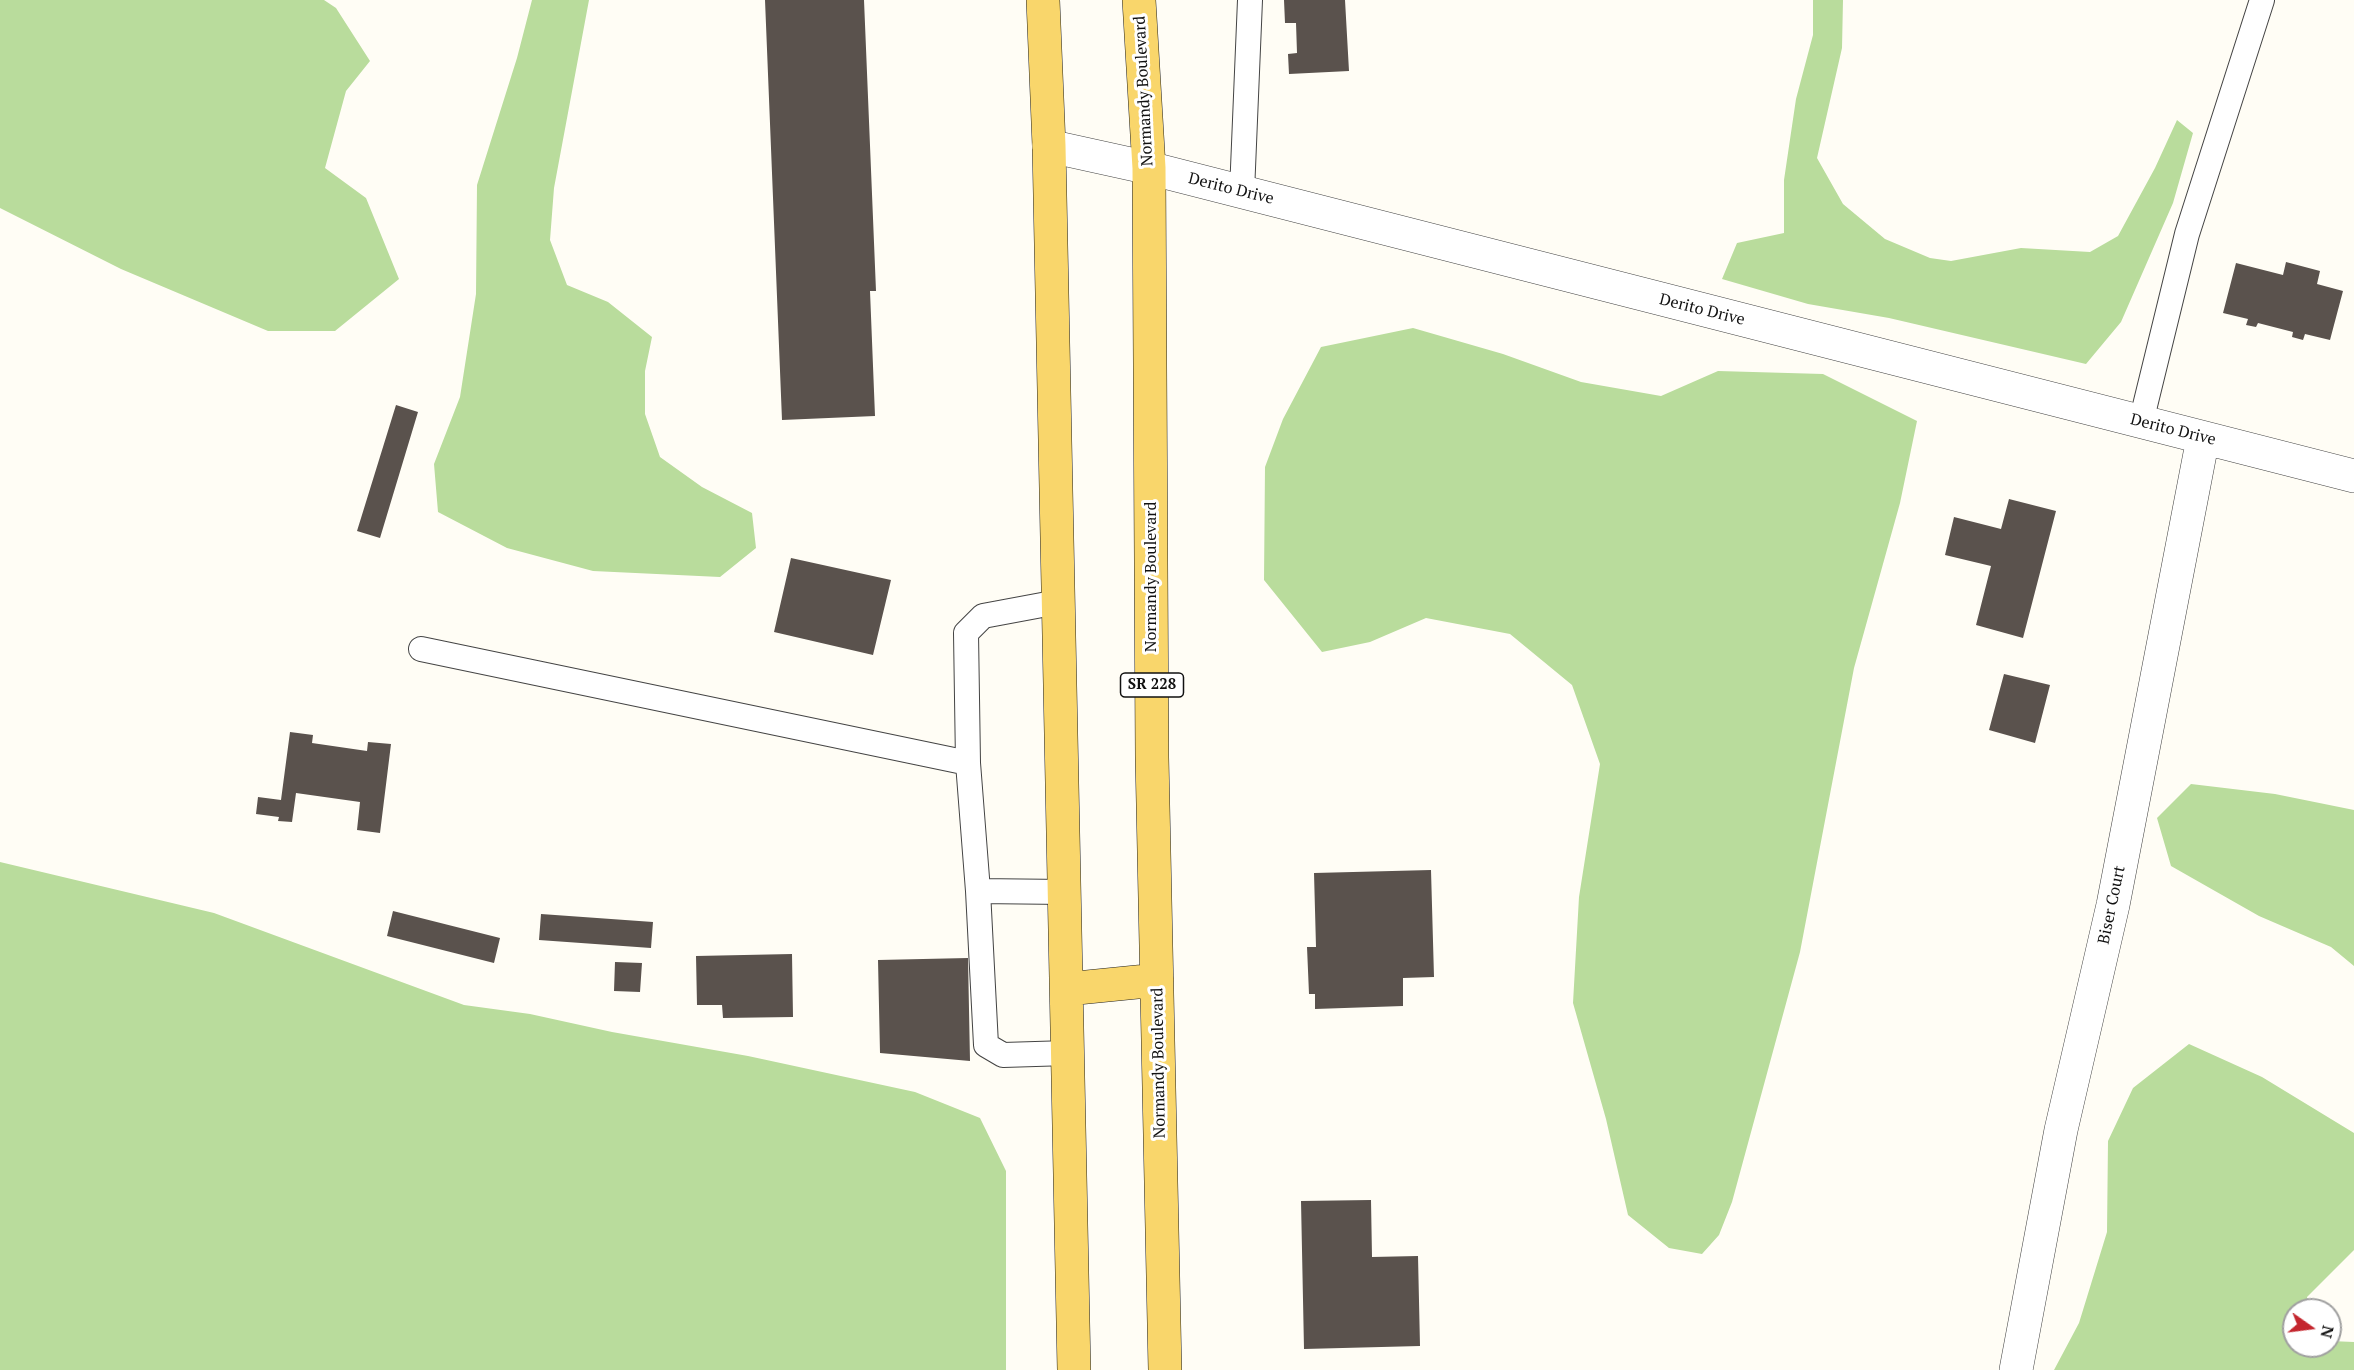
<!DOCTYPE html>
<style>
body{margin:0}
#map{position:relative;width:2354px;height:1370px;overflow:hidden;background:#fffdf5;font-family:"PT Serif",serif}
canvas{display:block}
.north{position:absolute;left:2282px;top:1298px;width:60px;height:60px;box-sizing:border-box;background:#fff;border:2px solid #a0a0a0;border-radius:50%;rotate:104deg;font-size:16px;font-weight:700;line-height:24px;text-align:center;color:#111}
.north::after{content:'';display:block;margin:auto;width:21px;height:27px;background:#c4262e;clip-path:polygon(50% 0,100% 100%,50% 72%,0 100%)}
</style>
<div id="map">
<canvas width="2354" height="1370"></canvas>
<div class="north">N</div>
</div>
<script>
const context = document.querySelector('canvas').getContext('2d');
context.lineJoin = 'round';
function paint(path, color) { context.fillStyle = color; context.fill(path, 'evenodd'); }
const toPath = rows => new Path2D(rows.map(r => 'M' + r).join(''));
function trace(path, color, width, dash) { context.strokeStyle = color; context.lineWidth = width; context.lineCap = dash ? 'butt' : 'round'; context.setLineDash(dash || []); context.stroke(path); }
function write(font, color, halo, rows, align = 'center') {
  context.font = font + ' "PT Serif",serif'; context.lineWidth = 6; context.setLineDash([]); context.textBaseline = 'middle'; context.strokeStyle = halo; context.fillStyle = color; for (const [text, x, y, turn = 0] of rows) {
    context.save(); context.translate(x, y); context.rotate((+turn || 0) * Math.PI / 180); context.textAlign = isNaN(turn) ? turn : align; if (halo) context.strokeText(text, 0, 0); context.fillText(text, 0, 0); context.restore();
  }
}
const forest = toPath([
 [0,0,324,0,336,8,370,61,346,91,325,168,366,198,399,279,335,331,268,331,121,269,0,208],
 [532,0,589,0,554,188,550,240,567,285,608,302,652,337,645,371,645,414,660,457,702,487,752,513,756,548,720,577,593,571,507,548,438,512,434,464,460,397,476,294,477,185,517,58],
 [1813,0,1843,0,1842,48,1817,158,1843,204,1885,239,1930,258,1951,261,2021,248,2090,252,2118,236,2155,168,2177,120,2193,133,2173,203,2121,322,2086,364,1889,318,1808,304,1722,279,1737,243,1784,233,1784,180,1796,99,1813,35],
 [1413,328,1503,354,1581,382,1661,396,1718,371,1823,374,1917,421,1900,503,1854,668,1800,952,1732,1202,1719,1235,1702,1254,1669,1248,1628,1215,1606,1119,1573,1003,1579,897,1600,764,1572,685,1510,634,1426,618,1370,642,1322,652,1264,580,1265,467,1283,419,1321,347],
 [2191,784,2275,794,2354,810,2354,966,2331,947,2259,916,2171,866,2157,818],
 [0,862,214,913,464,1005,530,1014,612,1032,748,1056,915,1092,980,1118,1006,1171,1006,1370,0,1370],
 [2189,1044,2262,1077,2354,1133,2354,1250,2307,1297,2309,1310,2294,1310,2294,1346,2330,1346,2330,1341,2354,1342,2354,1370,2054,1370,2079,1323,2107,1232,2108,1141,2133,1088]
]);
const building = toPath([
 [765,0,864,0,876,291,870,291,875,416,782,420],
 [1284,0,1345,0,1349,71,1289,74,1288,54,1297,53,1296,23,1285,23],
 [2286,262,2320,271,2317,284,2343,291,2330,340,2305,334,2303,340,2292,337,2293,332,2258,323,2256,327,2246,325,2248,319,2223,313,2236,263,2283,275],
 [396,405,418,412,380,538,357,531],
 [2009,499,2056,511,2023,638,1976,625,1991,566,1945,555,1954,517,2001,529],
 [791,558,891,580,873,655,774,632],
 [2004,674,2050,685,2035,743,1989,730],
 [290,732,313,735,312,743,367,751,368,742,391,744,380,833,357,830,360,802,296,793,292,822,278,821,279,817,256,814,258,797,281,800],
 [1431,870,1434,977,1403,978,1403,1006,1315,1009,1315,994,1309,994,1307,947,1316,947,1314,873],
 [393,911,500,938,494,963,387,936],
 [541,914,653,922,651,948,539,940],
 [792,954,793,1017,723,1018,722,1005,697,1005,696,956],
 [968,958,970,1061,880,1053,878,960],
 [615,962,642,963,640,992,614,991],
 [1371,1200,1372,1257,1418,1256,1420,1346,1304,1349,1301,1201]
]);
const service = toPath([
 [1242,192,1250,0],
 [2141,422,2187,234,2262,0],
 [1058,602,983,616,966,633,968,763,978,891,1065,892],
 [421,649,968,763],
 [978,891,986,1045,1003,1055,1068,1053]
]);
const minor = toPath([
 [1049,146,1149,168,2354,476],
 [2016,1370,2061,1130,2113,905,2203,438]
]);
const primary = toPath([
 [1043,0,1049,146,1074,1370],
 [1139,0,1149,168,1152,757,1165,1370],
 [1067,989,1157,980]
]);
const shields = [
 [1152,685,63]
];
const shieldNames = [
 ["SR 228",1152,685]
];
const streetNames = [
 ["Normandy Boulevard",1144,91,-93],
 ["Derito Drive",1231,189,14],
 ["Derito Drive",1702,310,14],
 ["Derito Drive",2173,430,14],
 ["Normandy Boulevard",1151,577,-90],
 ["Biser Court",2112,905,-78],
 ["Normandy Boulevard",1159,1063,-91]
];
paint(forest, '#b9dc9c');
paint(building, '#5a524d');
trace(service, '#444', 26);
trace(minor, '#444', 34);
trace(primary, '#222', 34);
trace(service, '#fff', 24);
trace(minor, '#fff', 33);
trace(primary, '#f9d66b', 33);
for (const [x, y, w] of shields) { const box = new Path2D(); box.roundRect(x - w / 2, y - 12, w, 24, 4.5); context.fillStyle = '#fff'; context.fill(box); trace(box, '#111', 1.5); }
write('bold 15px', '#111', null, shieldNames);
write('16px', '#111', '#fff', streetNames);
</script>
